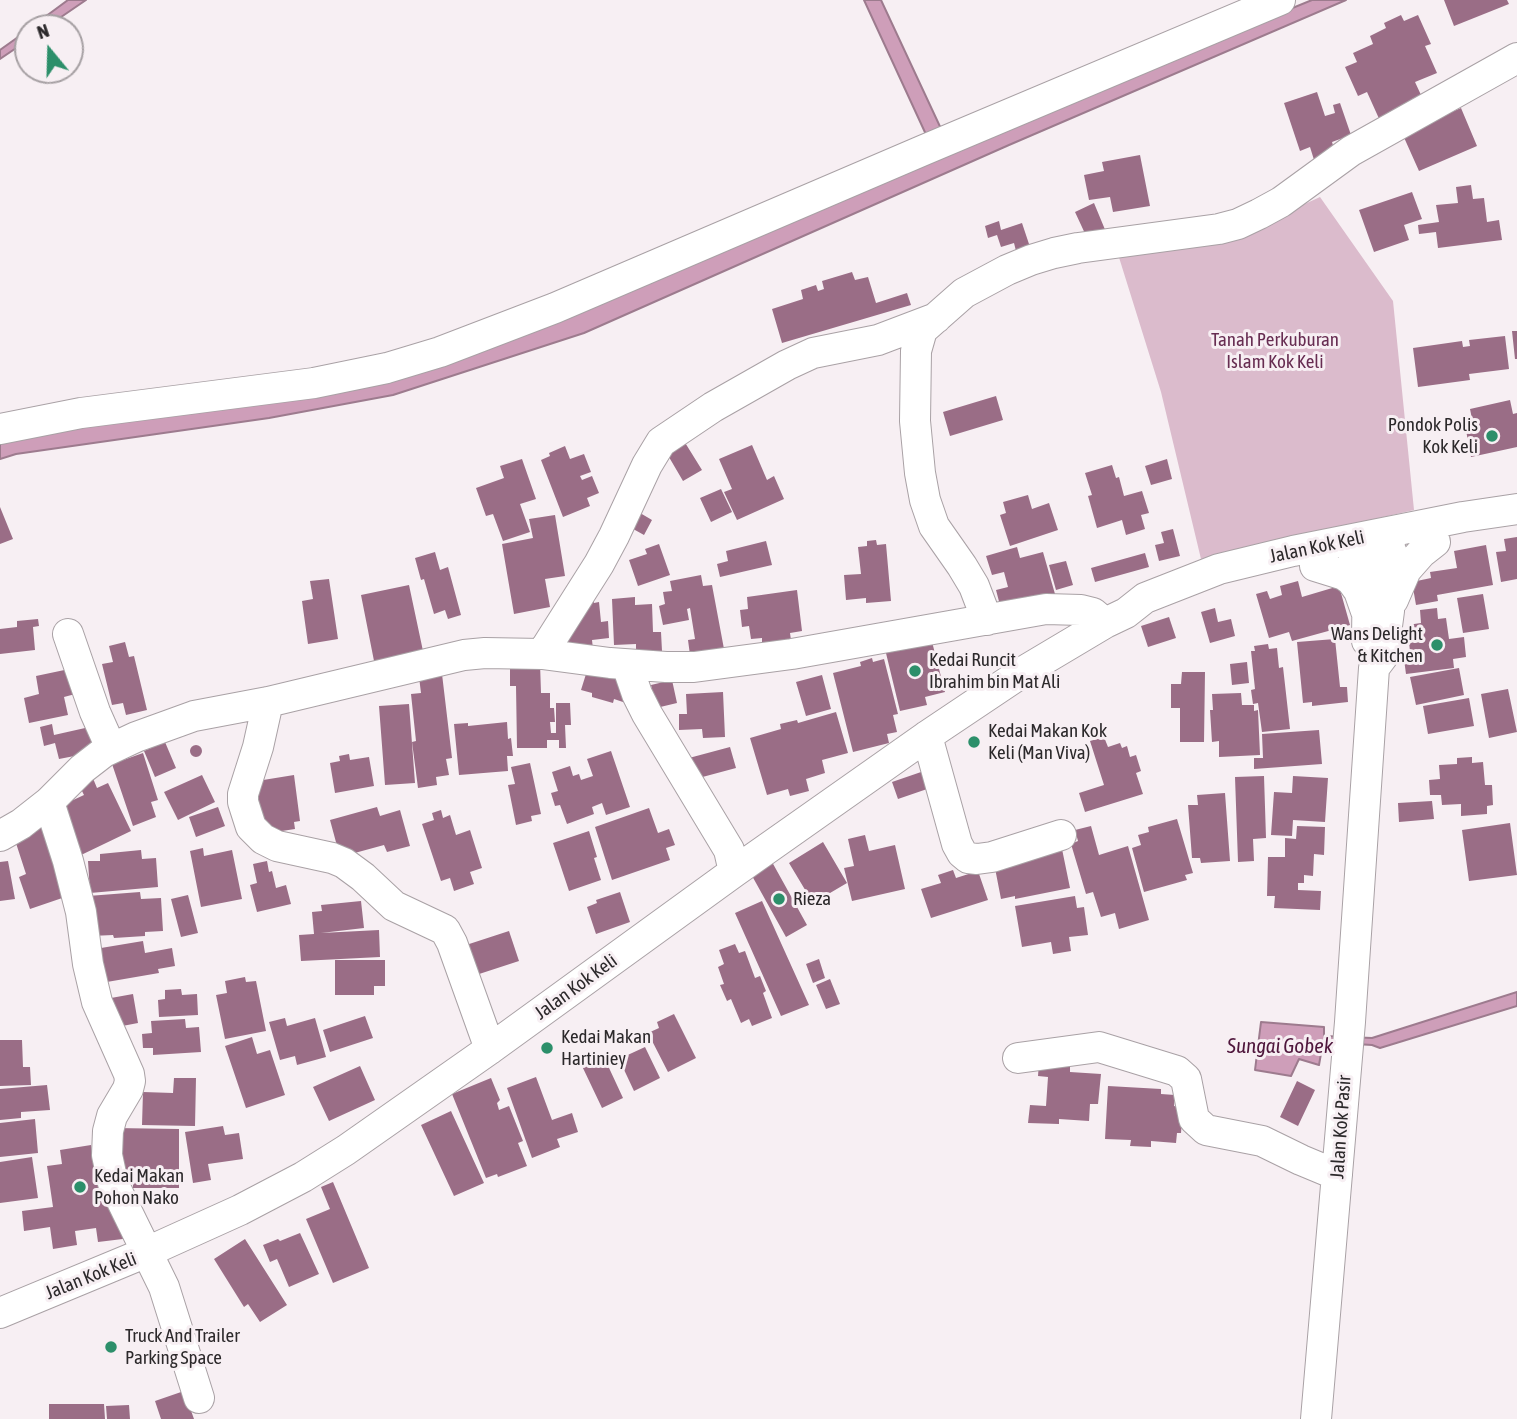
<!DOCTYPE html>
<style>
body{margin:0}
#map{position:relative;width:1517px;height:1419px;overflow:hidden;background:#f7eff3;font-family:"Asap Condensed",sans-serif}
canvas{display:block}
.north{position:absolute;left:14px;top:14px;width:70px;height:70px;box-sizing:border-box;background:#f7eff3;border:2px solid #a6a0a3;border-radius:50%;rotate:341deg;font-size:19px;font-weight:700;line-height:28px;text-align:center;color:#2c292b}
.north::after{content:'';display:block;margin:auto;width:24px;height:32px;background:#2c8f6a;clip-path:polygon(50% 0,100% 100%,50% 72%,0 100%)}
</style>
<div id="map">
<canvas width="1517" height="1419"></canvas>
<div class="north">N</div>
</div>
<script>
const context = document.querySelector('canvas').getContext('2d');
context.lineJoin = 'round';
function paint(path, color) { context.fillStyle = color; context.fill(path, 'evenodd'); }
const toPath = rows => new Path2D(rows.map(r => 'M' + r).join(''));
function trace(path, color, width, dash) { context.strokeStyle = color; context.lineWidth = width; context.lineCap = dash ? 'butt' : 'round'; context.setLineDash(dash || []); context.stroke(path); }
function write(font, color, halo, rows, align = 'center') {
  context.font = font + ' "Asap Condensed",sans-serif'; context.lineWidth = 6; context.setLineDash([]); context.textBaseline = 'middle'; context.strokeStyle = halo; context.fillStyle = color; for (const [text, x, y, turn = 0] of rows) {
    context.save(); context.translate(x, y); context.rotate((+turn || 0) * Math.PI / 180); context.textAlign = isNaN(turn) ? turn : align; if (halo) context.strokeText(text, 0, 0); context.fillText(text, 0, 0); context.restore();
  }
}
const green = toPath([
 [1320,197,1393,301,1414,510,1201,559,1161,392,1117,251,1235,236]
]);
const water = toPath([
 [68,0,86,0,45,28,30,28,68,0],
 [864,0,881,0,950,148,1312,0,1346,0,1009,145,584,333,393,395,269,418,16,454,0,459,0,435,380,379,935,154,864,0],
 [28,30,28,40,0,59,0,50,28,30],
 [1517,992,1517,1006,1380,1048,1372,1045,1323,1042,1319,1065,1299,1059,1291,1076,1255,1070,1261,1022,1324,1027,1324,1036,1372,1038,1517,992]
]);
const building = toPath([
 [1444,0,1507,0,1509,4,1454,26],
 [1401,15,1404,21,1418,15,1431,44,1425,46,1437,73,1415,82,1421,95,1412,99,1416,108,1381,123,1367,92,1358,96,1345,67,1357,62,1353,53,1373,44,1370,36,1386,28,1384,23],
 [1317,92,1325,116,1335,113,1333,105,1340,103,1351,135,1332,142,1336,155,1315,163,1310,147,1300,151,1284,103],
 [1461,108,1477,146,1419,171,1402,133],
 [1140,155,1150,206,1113,212,1110,197,1089,200,1084,175,1104,171,1102,162],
 [1471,185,1473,199,1484,198,1487,222,1499,220,1502,240,1438,248,1436,232,1419,234,1418,225,1439,222,1436,205,1458,203,1456,187],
 [1412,192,1422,219,1404,225,1409,240,1374,252,1359,210],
 [1094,203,1106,232,1088,240,1075,212],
 [999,221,1001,230,1022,223,1030,247,1016,251,1014,243,1001,247,997,235,988,238,985,226],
 [852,272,855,280,868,277,876,303,907,293,911,305,782,343,772,309,803,299,801,290,816,285,818,291,824,289,822,281],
 [1512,331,1517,331,1517,359,1515,359],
 [1505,336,1509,369,1469,374,1470,380,1418,387,1413,348,1462,341,1463,347,1470,346,1469,340],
 [996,396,1003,420,950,436,943,412],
 [1510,400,1513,414,1517,413,1517,447,1471,457,1465,425,1473,424,1470,409],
 [684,441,702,470,683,481,666,452],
 [752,445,767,480,774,476,784,499,737,520,724,492,732,489,719,459],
 [565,446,570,459,584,454,591,472,580,476,582,480,592,476,599,493,587,498,590,506,563,517,541,460,550,456,549,453],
 [522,459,536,499,520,504,530,532,503,541,493,514,486,516,476,488,504,478,500,466],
 [1167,459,1172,479,1151,485,1145,466],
 [1112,465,1116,478,1119,477,1124,496,1142,491,1149,513,1141,515,1145,529,1126,535,1122,520,1097,528,1088,496,1092,495,1085,473],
 [721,489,732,512,711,522,700,498],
 [1028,495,1032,509,1049,503,1058,530,1010,546,1000,515,1006,513,1003,502],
 [0,507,13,539,0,544],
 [635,510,652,520,644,535,626,525],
 [555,515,565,576,545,579,550,607,514,614,502,544,533,538,529,519],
 [1173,529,1180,556,1159,561,1155,545,1164,543,1161,532],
 [1517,537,1517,579,1501,582,1496,552,1506,551,1504,539],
 [876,540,877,545,886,544,891,601,866,603,866,598,846,600,844,575,861,574,858,547,867,546,867,541],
 [766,541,772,565,720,577,717,564,728,561,726,551],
 [659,544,670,575,638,586,629,560,647,554,645,549],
 [1486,545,1493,585,1437,595,1438,601,1416,605,1412,582,1431,578,1430,572,1457,568,1454,551],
 [1017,547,1020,558,1043,552,1055,594,1001,609,996,590,1008,587,1004,572,992,575,986,556],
 [435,552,440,570,448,567,461,615,448,619,445,610,434,614,424,579,421,580,415,558],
 [1145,553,1149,567,1095,582,1091,568],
 [1066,561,1073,585,1056,590,1049,565],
 [701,575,703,586,712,585,724,649,690,655,688,640,695,639,690,608,687,609,689,620,663,625,659,606,665,604,663,592,672,591,670,581],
 [329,579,338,639,308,644,302,601,313,599,310,581],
 [1298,581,1302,597,1339,586,1350,625,1292,641,1289,632,1269,638,1256,594,1267,591,1270,599,1282,595,1280,586],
 [409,585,423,651,375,666,361,595],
 [797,590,802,631,790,633,791,640,762,644,762,638,751,639,749,626,742,627,740,610,748,609,747,597],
 [1483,594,1489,629,1463,633,1457,598],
 [593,595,594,603,599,602,601,622,608,621,609,638,592,640,593,649,566,652,563,630],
 [635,597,635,605,652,604,653,632,661,632,662,651,636,652,636,644,614,645,612,599],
 [1215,608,1218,622,1231,619,1235,636,1210,643,1201,612],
 [1437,608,1438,619,1446,618,1449,639,1464,637,1466,657,1453,659,1454,668,1406,674,1403,652,1410,651,1407,625,1421,623,1420,610],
 [1169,617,1176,638,1148,647,1141,626],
 [38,619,39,626,33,627,35,650,0,654,0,629,17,627,17,621],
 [931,638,945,692,925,697,927,705,900,711,885,649],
 [1335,639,1340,687,1347,687,1348,702,1312,706,1312,702,1303,703,1297,642],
 [125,642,129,657,134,656,147,710,126,715,123,703,112,705,102,664,113,662,109,646],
 [1268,644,1269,649,1277,648,1279,668,1283,667,1290,729,1262,732,1258,703,1253,704,1251,690,1255,689,1251,651,1255,651,1254,646],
 [872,658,873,662,884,659,898,714,893,715,897,732,887,734,889,743,853,752,833,673,861,666,860,662],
 [1247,662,1249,683,1232,685,1230,664],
 [510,663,540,663,541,693,550,693,550,708,554,708,555,722,550,722,551,733,556,733,556,703,570,703,571,725,565,725,566,748,559,748,559,740,547,740,547,748,517,748,516,686,510,686],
 [74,668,79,693,64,697,68,715,29,723,24,698,39,694,36,676],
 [1459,668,1464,695,1416,705,1410,677],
 [1182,672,1205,672,1204,742,1180,742,1180,708,1171,708,1171,684,1181,684],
 [442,674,452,758,446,759,449,775,436,777,437,785,418,788,412,742,416,741,411,694,421,693,419,677],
 [586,674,597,677,597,674,621,680,629,704,614,699,613,703,592,697,592,693,581,690],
 [822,675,831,709,806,716,796,682],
 [672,680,677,703,656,708,651,685],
 [1508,689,1517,732,1489,738,1481,694],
 [723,692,725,737,703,738,702,729,679,730,679,714,687,714,686,694],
 [1241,693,1242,705,1254,705,1254,711,1258,710,1260,755,1219,757,1219,741,1212,742,1210,710,1213,710,1212,694],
 [1469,698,1474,726,1428,734,1423,706],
 [409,704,415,783,385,785,379,706],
 [836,712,848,753,822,760,825,773,806,779,809,791,790,796,788,789,767,795,750,738,781,729,780,724,797,720,798,723],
 [507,722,508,739,511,738,513,756,507,756,508,771,459,775,454,724,468,723,468,726],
 [52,724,54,735,94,726,100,751,59,759,55,743,44,746,40,727],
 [1319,730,1322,764,1254,769,1254,758,1263,758,1262,734],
 [1104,737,1108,747,1120,743,1122,748,1127,746,1130,757,1136,755,1141,771,1136,773,1143,794,1085,812,1079,793,1104,785,1090,741],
 [165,742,176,768,155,777,144,751],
 '190 751a6 6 0 1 1 12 0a6 6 0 1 1-12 0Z',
 [730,747,736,768,695,779,689,758],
 [611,751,630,807,606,815,602,803,592,807,594,814,567,824,560,805,555,806,551,793,558,791,552,772,570,766,573,776,579,774,581,780,593,776,587,759],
 [143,753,158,800,151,802,156,817,133,826,112,764],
 [349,754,350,760,369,757,374,786,335,793,330,763,340,761,339,756],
 [1472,757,1472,763,1483,762,1485,785,1492,785,1493,805,1487,806,1487,814,1461,816,1461,804,1442,805,1441,795,1430,795,1429,780,1440,779,1439,765,1457,764,1457,758],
 [530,763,541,814,531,816,532,821,516,825,508,785,515,784,511,767],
 [924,771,930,788,898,799,892,782],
 [202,775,215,802,178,820,164,792],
 [294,775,300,821,294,822,295,829,262,834,258,806,257,781],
 [92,776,97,788,108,783,131,831,79,856,56,808,84,795,78,783],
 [1264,776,1266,838,1253,839,1254,861,1238,862,1235,777],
 [1293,776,1328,778,1325,822,1293,820,1292,836,1271,835,1274,792,1292,793],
 [1225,793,1230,861,1201,863,1200,858,1192,858,1188,805,1198,805,1197,795],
 [1432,801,1434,819,1399,822,1398,803],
 [218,807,225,826,196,837,189,817],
 [377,807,380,816,400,810,410,846,387,852,384,845,340,857,330,820],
 [649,808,658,833,669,829,675,845,666,848,670,860,612,880,595,827],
 [441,810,443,818,450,815,456,835,470,830,482,868,470,872,474,884,454,891,450,878,441,881,422,824,434,820,432,813],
 [1177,819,1193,873,1185,875,1187,880,1144,892,1132,848,1141,845,1138,835,1149,832,1148,827],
 [1510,823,1517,875,1469,881,1462,830],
 [48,825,71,895,30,909,19,877,26,874,14,837],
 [1091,826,1099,855,1128,846,1149,920,1119,929,1115,913,1101,917,1093,892,1086,894,1071,844,1078,841,1075,830],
 [1297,826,1325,827,1324,855,1314,854,1313,876,1304,875,1304,883,1298,883,1298,890,1321,891,1320,910,1274,908,1275,896,1267,896,1268,857,1285,857,1285,838,1296,839],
 [589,831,597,857,594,858,601,880,569,891,553,843],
 [865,835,869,851,895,845,905,889,852,901,844,868,854,866,848,839],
 [823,842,847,883,813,903,789,863],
 [203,848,204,856,232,850,242,899,201,907,190,851],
 [1062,849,1070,888,1015,899,1015,896,1001,899,994,863],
 [141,850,142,859,156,858,158,887,90,893,88,861,100,861,100,854],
 [8,861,15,899,0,901,0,862],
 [267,861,269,872,272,871,276,888,286,885,291,904,257,912,250,885,257,883,253,864],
 [772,862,807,925,786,937,751,874],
 [953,870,956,878,978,871,988,900,931,918,921,889,941,883,938,875],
 [140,892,141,899,161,898,163,931,145,932,145,936,114,938,113,935,91,936,88,896],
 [620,892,630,922,596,934,587,907,597,903,596,900],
 [188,895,198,933,181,937,171,899],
 [1075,896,1077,908,1084,907,1088,935,1069,937,1071,951,1053,954,1051,942,1022,947,1015,906],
 [361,901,364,928,321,933,379,930,380,957,301,961,299,935,314,934,312,912,322,911,321,905],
 [762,901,809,1005,781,1016,735,913],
 [509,931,519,961,473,976,463,946],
 [143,941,145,953,172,948,175,966,158,969,159,973,101,983,95,949],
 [735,944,739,953,745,951,755,978,760,976,766,991,763,993,772,1018,752,1026,749,1019,741,1023,731,999,727,1001,720,985,724,984,718,967,724,964,719,950],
 [819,959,825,978,813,983,806,964],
 [335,960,385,960,385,986,374,986,374,995,335,995],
 [245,977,246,982,256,981,266,1031,225,1039,216,995,227,993,225,981],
 [830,979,840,1004,826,1009,816,985],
 [181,989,182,995,197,994,198,1015,159,1017,158,1000,165,999,165,990],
 [133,994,138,1023,117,1027,111,998],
 [674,1014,696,1058,668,1072,648,1033,659,1028,657,1022],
 [365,1016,373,1038,330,1052,323,1030],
 [285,1018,287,1026,315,1018,326,1057,297,1065,295,1056,280,1060,269,1022],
 [185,1019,186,1028,199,1027,201,1052,153,1055,153,1048,143,1048,142,1034,152,1033,151,1021],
 [252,1037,257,1054,270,1050,285,1095,246,1108,225,1046],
 [0,1040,22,1040,23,1067,30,1067,31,1085,0,1086],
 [645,1047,660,1078,634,1091,619,1059],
 [603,1055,623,1098,602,1108,582,1066],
 [1039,1062,1070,1064,1070,1072,1101,1074,1098,1104,1090,1104,1089,1121,1059,1119,1059,1124,1028,1123,1030,1105,1046,1106,1048,1077,1038,1076],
 [360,1066,375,1100,329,1121,313,1087],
 [536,1077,552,1120,572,1113,578,1132,557,1139,560,1147,532,1158,507,1088],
 [174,1078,196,1078,195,1126,142,1125,143,1092,173,1093],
 [491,1078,500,1100,497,1103,499,1110,509,1106,523,1141,518,1143,527,1166,498,1177,497,1174,486,1178,452,1094],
 [1297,1081,1315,1090,1298,1126,1280,1117],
 [47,1085,50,1110,21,1112,21,1118,0,1120,0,1089],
 [1108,1086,1161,1089,1161,1094,1175,1095,1174,1106,1178,1107,1178,1117,1182,1119,1181,1133,1177,1133,1176,1143,1151,1141,1151,1147,1130,1146,1131,1140,1105,1139],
 [451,1111,484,1183,454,1196,421,1125],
 [35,1119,38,1153,0,1157,0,1123],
 [223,1126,225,1135,239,1133,243,1159,208,1164,211,1180,193,1183,185,1132],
 [115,1128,179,1129,179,1188,133,1188,133,1179,123,1179],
 [91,1145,93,1163,107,1161,131,1238,98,1242,96,1228,75,1231,77,1245,53,1249,50,1227,24,1231,22,1211,53,1207,47,1166,62,1164,60,1150],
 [32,1157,38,1198,0,1203,0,1162],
 [333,1182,369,1268,333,1283,306,1219,330,1209,321,1187],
 [300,1233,319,1274,289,1287,277,1259,270,1262,263,1245,278,1239,280,1241],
 [245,1239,287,1305,260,1322,248,1304,244,1307,214,1259],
 [184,1391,194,1419,161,1419,155,1401],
 [49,1404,104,1404,105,1419,49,1419],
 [129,1405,130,1419,107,1419,106,1406]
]);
const minor = toPath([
 [0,429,81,413,314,383,387,368,440,352,555,308,924,150,1280,0],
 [1315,566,1344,575,1351,580,1359,591,1366,611],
 [1393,600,1406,570,1421,553,1435,542],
 [987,620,974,586,962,566,934,526,925,500,920,473,915,421,916,351,922,330,964,293,1007,270,1031,260,1054,253,1078,248,1219,229,1238,224,1259,214,1281,202,1351,151,1517,58],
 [68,634,95,712,111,748],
 [1367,641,1368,556,1379,547,1390,542],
 [542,654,599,564,614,536,647,465,661,442,713,407,787,365,813,353,878,340,936,318],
 [627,665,637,694,647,714,729,850,734,872],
 [268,702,258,747,243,794,243,802,251,827,263,839,277,846,332,858,344,863,363,877,394,906,445,930,452,943,490,1049],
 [927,736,957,844,962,853,968,858,977,859,992,857,1061,835],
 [49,802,68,861,81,912,88,964,97,1002,129,1074,130,1081,128,1089,112,1116,108,1131,107,1155,113,1183,164,1287,199,1398],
 [0,836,21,824,49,802,82,769,104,752,136,737,194,716,268,702,464,655,485,653,542,654,610,663,666,667,694,667,792,654,1046,609,1081,610,1093,613,1105,623],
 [1018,1058,1099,1047,1177,1071,1186,1079,1194,1119,1206,1130,1262,1141,1301,1160,1337,1175],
 [0,1313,147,1252,240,1210,303,1177,346,1150,490,1049,734,872,927,736,1021,673,1105,623,1126,613,1145,598,1219,569,1293,551,1463,517,1517,509],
 [1316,1419,1350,1022,1374,668,1383,656,1389,611,1392,553,1379,547,1352,550]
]);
const markers = [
 [1492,436,7,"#2c8f6a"],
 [1437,645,7,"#2c8f6a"],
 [915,671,7,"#2c8f6a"],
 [974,742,7,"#2c8f6a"],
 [779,899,7,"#2c8f6a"],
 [547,1048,7,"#2c8f6a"],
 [80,1187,7,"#2c8f6a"],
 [111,1347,7,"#2c8f6a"]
];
const parkNames = [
 ["Tanah Perkuburan",1275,340],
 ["Islam Kok Keli",1275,362]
];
const poiNames = [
 ["Pondok Polis",1478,425,"right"],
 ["Kok Keli",1478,447,"right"],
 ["Wans Delight",1423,634,"right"],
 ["& Kitchen",1423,656,"right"],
 ["Kedai Runcit",929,660],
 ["Ibrahim bin Mat Ali",929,682],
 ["Kedai Makan Kok",988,731],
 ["Keli (Man Viva)",988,753],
 ["Rieza",793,899],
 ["Kedai Makan",561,1037],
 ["Hartiniey",561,1059],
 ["Kedai Makan",94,1176],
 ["Pohon Nako",94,1198],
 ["Truck And Trailer",125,1336],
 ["Parking Space",125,1358]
];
const streetNames = [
 ["Jalan Kok Keli",1317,547,-12],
 ["Jalan Kok Keli",576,987,-36],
 ["Jalan Kok Pasir",1341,1127,-86],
 ["Jalan Kok Keli",91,1276,-22]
];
const waterNames = [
 ["Sungai Gobek",1280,1046]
];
paint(green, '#dbbbcc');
paint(water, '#ce9eb9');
trace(water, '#9d7b8e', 2);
paint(building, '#9a6d86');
trace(minor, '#a9a1a5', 32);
trace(minor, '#fff', 30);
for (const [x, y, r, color] of markers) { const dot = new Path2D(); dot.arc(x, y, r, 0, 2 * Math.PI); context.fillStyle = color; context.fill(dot); trace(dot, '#f7eff3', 2.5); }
write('19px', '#672d52', '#f7eff3', parkNames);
write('19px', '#2c292b', '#f7eff3', poiNames, 'left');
write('19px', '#2c292b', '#f7eff3', streetNames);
write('italic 21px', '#4f163c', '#f7eff3', waterNames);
</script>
